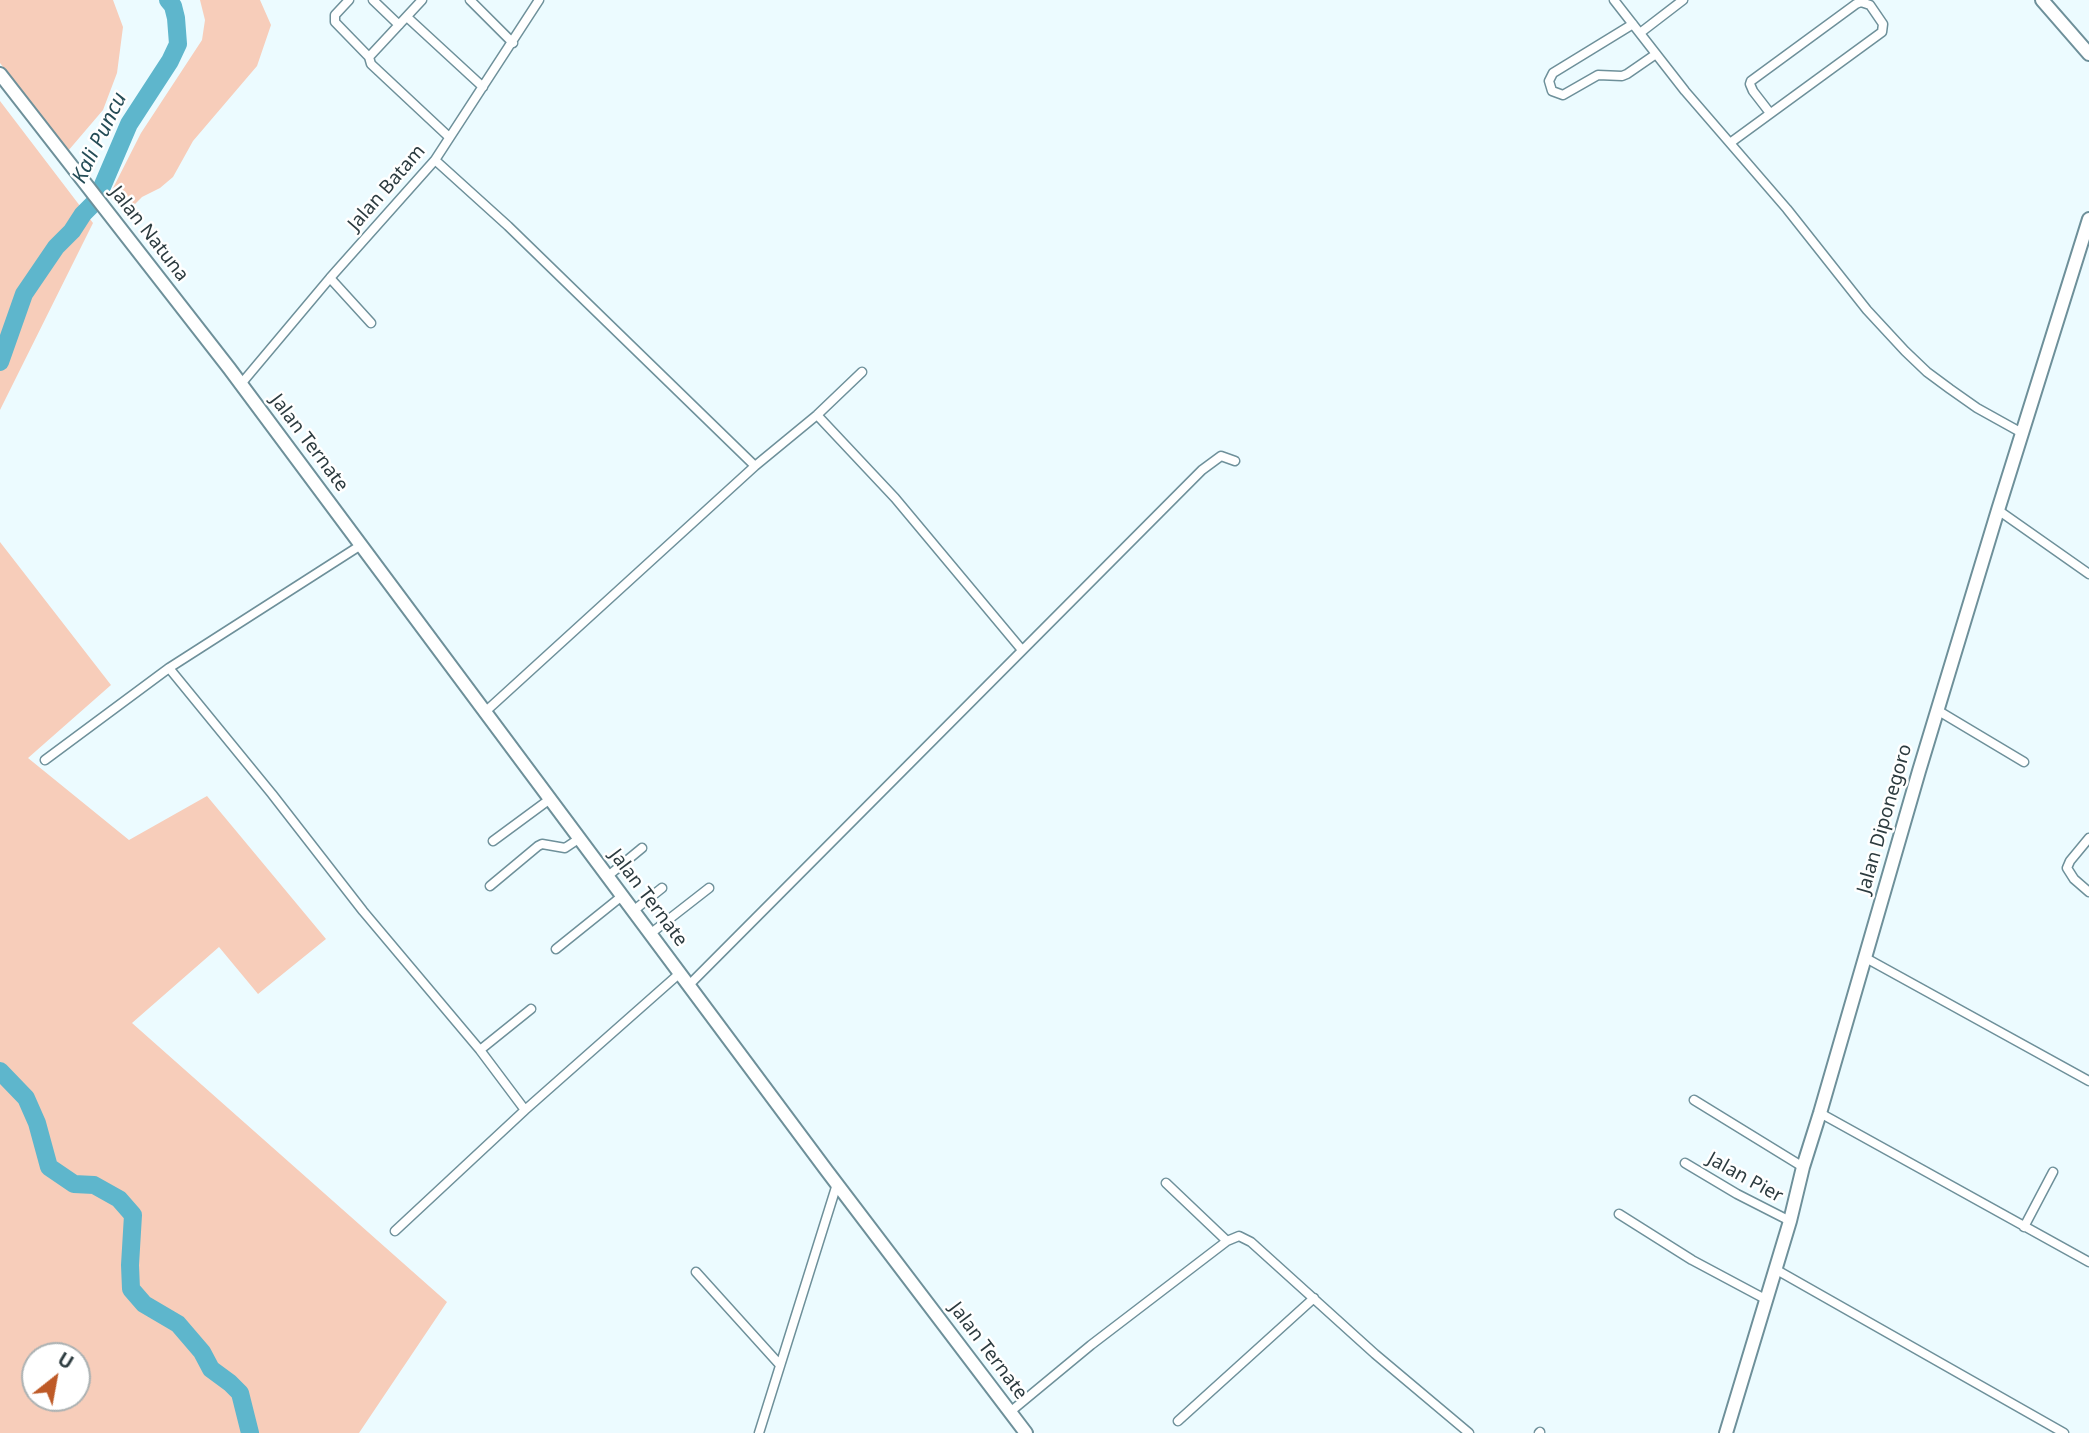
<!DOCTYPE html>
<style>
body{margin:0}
#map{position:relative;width:2089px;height:1433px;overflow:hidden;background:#ecfbff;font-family:"Noto Sans",sans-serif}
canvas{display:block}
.north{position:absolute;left:21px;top:1342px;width:70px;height:70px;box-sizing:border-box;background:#fff;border:2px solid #abb1b2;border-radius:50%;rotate:31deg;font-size:19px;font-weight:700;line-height:28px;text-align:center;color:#2c3b3f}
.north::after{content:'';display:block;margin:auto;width:24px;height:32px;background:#be5a27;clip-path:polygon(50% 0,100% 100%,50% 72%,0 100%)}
</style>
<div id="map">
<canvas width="2089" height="1433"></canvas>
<div class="north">U</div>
</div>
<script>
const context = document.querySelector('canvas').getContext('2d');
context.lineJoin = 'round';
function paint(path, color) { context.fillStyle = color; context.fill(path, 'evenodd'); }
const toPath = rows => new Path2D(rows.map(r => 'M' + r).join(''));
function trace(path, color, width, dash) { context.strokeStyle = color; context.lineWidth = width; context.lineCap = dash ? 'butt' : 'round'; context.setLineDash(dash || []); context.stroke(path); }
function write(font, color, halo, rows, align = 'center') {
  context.font = font + ' "Noto Sans",sans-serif'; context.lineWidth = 5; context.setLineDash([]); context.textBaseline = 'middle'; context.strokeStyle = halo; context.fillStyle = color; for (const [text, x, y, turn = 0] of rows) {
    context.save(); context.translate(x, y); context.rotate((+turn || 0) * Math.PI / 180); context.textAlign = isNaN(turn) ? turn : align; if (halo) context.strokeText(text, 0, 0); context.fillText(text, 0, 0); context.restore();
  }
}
const green = toPath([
 [0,0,113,0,123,27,117,73,103,110,68,151,0,63],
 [200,0,260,0,271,25,257,66,193,141,173,177,160,188,142,197,127,212,109,196,141,133,202,40,205,20],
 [0,101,93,223,0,410],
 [0,542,111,685,28,758,129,840,207,796,326,939,258,994,219,947,132,1023,447,1302,359,1433,0,1433],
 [35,1356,77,1356,77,1398,35,1398]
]);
const river = toPath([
 [0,362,24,294,56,247,72,231,83,214,96,201,129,124,170,61,178,44,176,18,173,6,168,0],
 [0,1071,26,1098,37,1123,49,1167,74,1184,94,1185,119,1199,133,1215,130,1265,131,1289,144,1304,178,1324,202,1352,211,1369,230,1383,240,1393,250,1433]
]);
const street = toPath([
 [349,0,335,15,335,22,369,57,371,64,449,137],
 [373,0,399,25],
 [470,0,513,43],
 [1614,0,1685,91,1787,209,1867,310,1905,351,1927,372,1950,389,1977,408,2022,433],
 [407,17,483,87],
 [1633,24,1553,73,1549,81,1552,91,1563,95,1598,75,1622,76,1627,74,1656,54],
 [1640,33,1683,0],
 [369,57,422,0],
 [1730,143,1882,32,1883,24,1870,5,1861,2,1856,4,1751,81,1750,84,1753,91,1770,113],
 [435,160,508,226,755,466],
 [330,278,371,323],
 [241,384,330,278,435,160,539,0],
 [817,415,895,498,1022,650],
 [1998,510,2089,574],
 [169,668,272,794,363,911,480,1050,525,1110,395,1231],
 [1937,710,2024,762],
 [485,712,755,466,817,415,862,372],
 [45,760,169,668,361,545],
 [2089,838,2070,861,2067,868,2074,879,2089,892],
 [493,841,550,799],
 [608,876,642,848],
 [490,886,538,846,542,844,565,848,580,838],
 [633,911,662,888],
 [650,934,709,888],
 [556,949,622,896],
 [1864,957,2089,1081],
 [689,985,1202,470,1221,456,1235,461],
 [480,1050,531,1009],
 [1694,1100,1803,1167],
 [525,1110,680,973],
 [1820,1113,2089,1262],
 [1685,1163,1737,1194,1790,1221],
 [1166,1183,1227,1241],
 [1619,1214,1692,1260,1767,1300],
 [2024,1227,2053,1172],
 [1775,1269,2064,1433],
 [696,1272,780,1365],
 [1010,1412,1091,1345,1227,1241,1239,1236,1251,1242,1375,1354,1469,1433],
 [1178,1421,1314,1298],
 [759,1433,837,1184],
 [1539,1433,1540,1432]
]);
const secondary = toPath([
 [2042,0,2089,54],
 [0,74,229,368,827,1171,1026,1433],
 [1726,1433,1790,1221,1803,1167,1820,1113,1919,771,1998,510,2089,219]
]);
const streetNames = [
 ["Jalan Batam",387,188,-49],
 ["Jalan Natuna",149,234,52],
 ["Jalan Ternate",309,443,53],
 ["Jalan Diponegoro",1885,819,-74],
 ["Jalan Ternate",648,898,53],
 ["Jalan Pier",1745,1178,29],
 ["Jalan Ternate",988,1351,53]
];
const waterNames = [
 ["Kali Puncu",100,138,-64]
];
paint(green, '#f7cdba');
trace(river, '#5eb6cc', 18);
trace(street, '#6e909a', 11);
trace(secondary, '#6e909a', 16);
trace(street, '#fff', 8);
trace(secondary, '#fff', 12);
write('19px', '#2c3b3f', '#fff', streetNames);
write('italic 21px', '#254d57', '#fff', waterNames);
</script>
